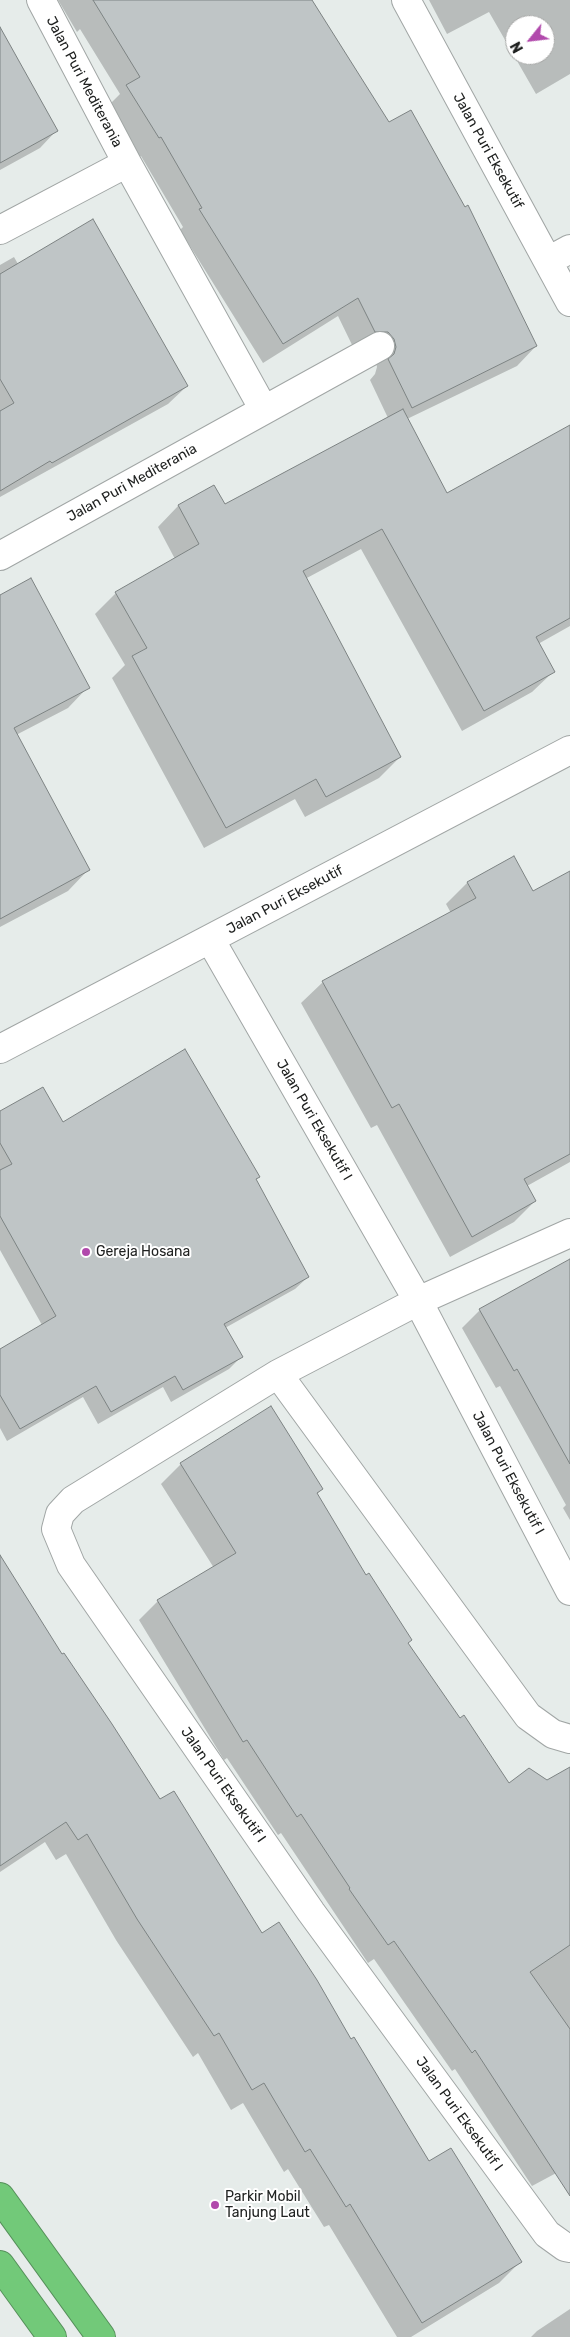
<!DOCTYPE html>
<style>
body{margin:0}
#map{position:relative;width:570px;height:2337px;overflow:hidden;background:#e6ecea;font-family:Rubik,sans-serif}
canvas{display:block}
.north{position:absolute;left:505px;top:15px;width:50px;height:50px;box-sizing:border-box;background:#fff;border:1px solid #a6a7a6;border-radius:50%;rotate:241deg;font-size:14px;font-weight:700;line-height:20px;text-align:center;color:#202221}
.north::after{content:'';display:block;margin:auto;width:18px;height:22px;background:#b149ac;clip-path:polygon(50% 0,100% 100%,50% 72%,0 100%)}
</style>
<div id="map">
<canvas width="570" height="2337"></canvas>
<div class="north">N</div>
</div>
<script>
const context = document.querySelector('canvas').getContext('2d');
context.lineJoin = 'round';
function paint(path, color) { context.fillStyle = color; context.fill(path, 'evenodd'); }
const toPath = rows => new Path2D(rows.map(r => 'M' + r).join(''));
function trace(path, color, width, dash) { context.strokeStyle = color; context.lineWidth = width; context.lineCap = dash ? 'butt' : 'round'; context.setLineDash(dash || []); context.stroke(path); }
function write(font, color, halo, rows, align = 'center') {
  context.font = font + ' Rubik,sans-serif'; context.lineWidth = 4; context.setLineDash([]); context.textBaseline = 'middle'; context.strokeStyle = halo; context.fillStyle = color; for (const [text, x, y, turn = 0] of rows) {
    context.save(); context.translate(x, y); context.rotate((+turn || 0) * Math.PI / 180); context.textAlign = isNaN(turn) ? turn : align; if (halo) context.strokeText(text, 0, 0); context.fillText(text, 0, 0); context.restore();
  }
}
const shadow = toPath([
 [58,0,311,0,388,124,536,346,517,366,407,419,447,495,570,427,570,626,538,644,553,672,532,692,462,731,361,549,305,579,400,757,379,778,305,817,295,799,204,848,112,678,125,665,95,614,116,593,175,559,158,527,178,506,214,486,224,506,388,418,370,380,375,374,377,367,375,358,355,351,338,316,263,363,180,230,183,227,141,156,139,157,108,106,120,94,80,29,77,32],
 [429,0,570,0,570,74,536,94,489,12,447,34],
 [515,25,545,25,545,55,515,55],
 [0,41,56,131,40,148,0,170],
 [14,257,18,264,187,386,168,404,0,497,0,265],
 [0,596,88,687,68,708,16,735,88,870,68,891,0,927],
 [513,858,533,893,570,882,570,1162,527,1186,535,1201,514,1222,450,1257,377,1125,371,1128,301,1003,323,982,451,913,446,904,467,883],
 [0,1113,63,1123,259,1177,255,1180,308,1277,295,1289,225,1328,241,1357,229,1369,171,1402,163,1387,98,1424,83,1397,7,1441,0,1428,0,1350,42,1325,0,1250],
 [570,1260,570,1520,563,1508,566,1505,500,1386,496,1388,462,1328,480,1310],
 [270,1408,322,1489,316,1495,407,1644,460,1720,509,1785,547,1782,570,1768,570,2185,560,2171,532,2186,455,2069,452,2071,374,1959,368,1963,281,1833,278,1835,227,1758,224,1760,139,1620,158,1601,214,1568,161,1484,181,1464],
 [0,1594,62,1656,160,1800,262,1935,350,2040,429,2163,520,2262,499,2283,411,2337,397,2337,329,2225,324,2227,288,2169,284,2172,243,2103,231,2110,198,2053,193,2057,116,1940,66,1854,56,1860,45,1842,0,1872],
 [570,2309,570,2337,531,2337,537,2331]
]);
const building = toPath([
 [93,0,312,0,389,122,411,110,465,207,468,205,537,346,412,408,388,359,394,354,396,347,394,339,388,332,375,332,358,298,283,344,199,209,202,208,161,137,159,138,126,85,140,77,93,0],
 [0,27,58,131,0,163,0,27],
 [93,219,188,386,52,463,50,461,0,491,0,411,14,403,0,379,0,274,93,219],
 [403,409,447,493,570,425,570,618,536,637,555,672,484,711,382,529,303,571,401,757,326,797,316,779,226,828,132,656,147,648,115,592,199,544,178,505,214,485,225,504,403,409],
 [31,578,90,688,14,728,90,870,0,919,0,595,31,578],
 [514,856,533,891,570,871,570,1154,524,1179,536,1201,472,1237,399,1104,392,1108,322,981,476,898,467,882,514,856],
 [185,1049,260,1177,256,1179,309,1277,224,1324,243,1357,183,1390,175,1376,111,1412,96,1386,20,1429,0,1395,0,1349,56,1316,0,1216,0,1170,12,1164,0,1143,0,1111,43,1087,63,1122,185,1049],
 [570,1259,570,1464,517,1369,514,1371,479,1309,570,1259],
 [271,1406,323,1489,317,1493,366,1575,369,1573,412,1640,408,1643,460,1718,464,1715,509,1783,529,1768,547,1780,570,1767,570,1945,530,1972,570,2029,570,2196,475,2050,472,2053,394,1941,388,1945,349,1889,350,1888,301,1814,297,1817,247,1740,243,1742,157,1600,236,1553,180,1463,271,1406],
 [0,1555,62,1654,64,1653,112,1724,160,1799,174,1791,262,1933,279,1922,317,1980,351,2039,354,2037,429,2161,451,2148,522,2262,422,2323,350,2204,346,2207,310,2149,305,2152,264,2083,252,2090,219,2033,214,2036,137,1919,87,1834,78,1840,66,1822,0,1866,0,1555]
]);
const street = toPath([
 [41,0,127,163,264,410],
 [406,0,570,302],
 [0,230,127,163],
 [548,261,570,249],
 [0,556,380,346],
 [210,939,418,1301,570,1591],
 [0,1049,570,750],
 [570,1233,418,1301,278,1374,73,1500,60,1514,56,1529,71,1565,311,1912,547,2234,565,2247,570,2248],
 [278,1374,528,1716,553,1734,570,1739]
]);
const highway = toPath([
 [0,2197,101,2337],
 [0,2265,52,2337]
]);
const markers = [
 [86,1252,5,"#b149ac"],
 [215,2205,5,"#b149ac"]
];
const streetNames = [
 ["Jalan Puri Mediterania",84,82,62],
 ["Jalan Puri Eksekutif",488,151,61],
 ["Jalan Puri Mediterania",132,483,-29],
 ["Jalan Puri Eksekutif",285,900,-28],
 ["Jalan Puri Eksekutif I",314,1120,60],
 ["Jalan Puri Eksekutif I",508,1473,62],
 ["Jalan Puri Eksekutif I",223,1785,55],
 ["Jalan Puri Eksekutif I",459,2114,54]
];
const poiNames = [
 ["Gereja Hosana",96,1252],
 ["Parkir Mobil",225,2197],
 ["Tanjung Laut",225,2213]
];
paint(shadow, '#0003');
paint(building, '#bfc5c6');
trace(building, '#7d8383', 1);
trace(street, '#a1a6a5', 30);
trace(highway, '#558f5a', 30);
trace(street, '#fff', 28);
trace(highway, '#72c979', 28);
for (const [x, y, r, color] of markers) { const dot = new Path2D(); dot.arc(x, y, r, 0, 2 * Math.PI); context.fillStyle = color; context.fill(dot); trace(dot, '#fff', 2); }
write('14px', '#202221', '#fff', streetNames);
write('14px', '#202221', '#fff', poiNames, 'left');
</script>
